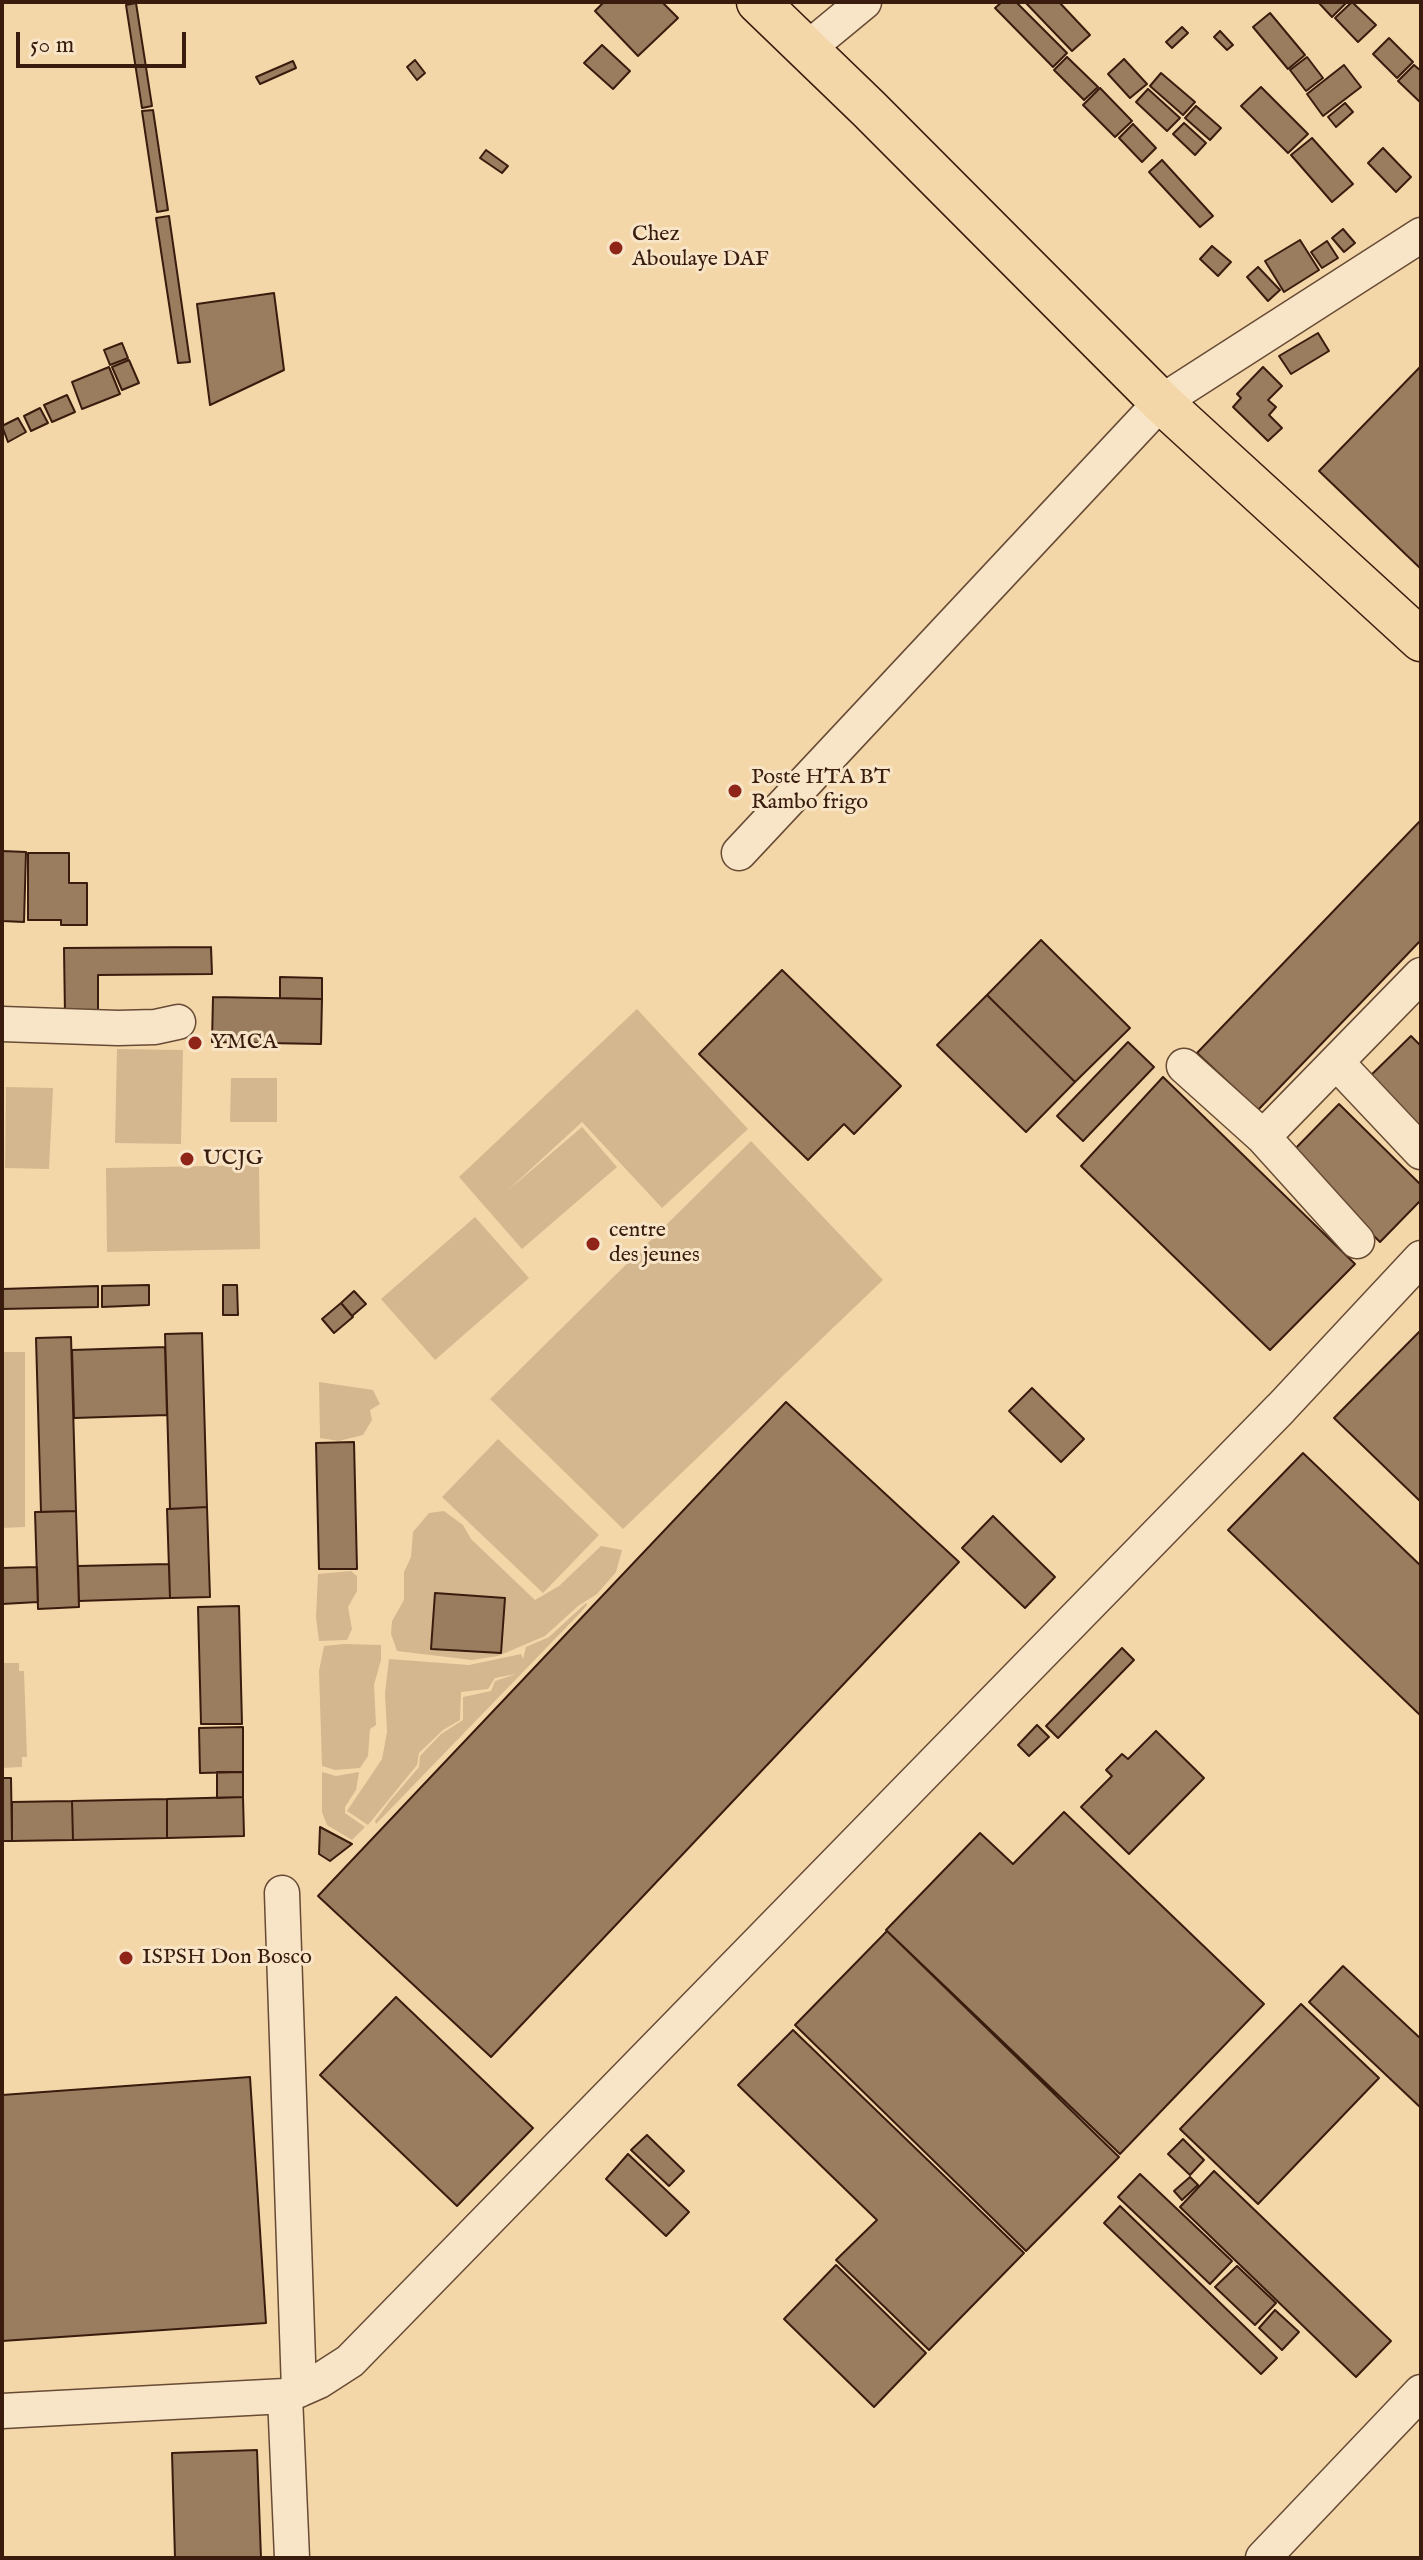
<!DOCTYPE html>
<style>
body{margin:0}
#map{position:relative;width:1423px;height:2560px;overflow:hidden;background:#f4d7a9;font-family:"IM FELL English",serif}
canvas{display:block}
.frame{position:absolute;inset:0;border:4px solid #391c0e;pointer-events:none}
.scale{position:absolute;left:16px;top:32px;width:170px;height:36px;box-sizing:border-box;border:4px solid #391c0e;border-top:0;padding-left:10px;font-size:24px;line-height:28px;white-space:nowrap;color:#391c0e;-webkit-text-stroke:6px #f8e5c7;paint-order:stroke}
</style>
<div id="map">
<canvas width="1423" height="2560"></canvas>
<div class="frame"></div>
<div class="scale">50 m</div>
</div>
<script>
const context = document.querySelector('canvas').getContext('2d');
context.lineJoin = 'round';
function paint(path, color) { context.fillStyle = color; context.fill(path, 'evenodd'); }
const toPath = rows => new Path2D(rows.map(r => 'M' + r).join(''));
function trace(path, color, width, dash) { context.strokeStyle = color; context.lineWidth = width; context.lineCap = dash ? 'butt' : 'round'; context.setLineDash(dash || []); context.stroke(path); }
function write(font, color, halo, rows, align = 'center') {
  context.font = font + ' "IM FELL English",serif'; context.lineWidth = 6; context.setLineDash([]); context.textBaseline = 'middle'; context.strokeStyle = halo; context.fillStyle = color; for (const [text, x, y, turn = 0] of rows) {
    context.save(); context.translate(x, y); context.rotate((+turn || 0) * Math.PI / 180); context.textAlign = isNaN(turn) ? turn : align; if (halo) context.strokeText(text, 0, 0); context.fillText(text, 0, 0); context.restore();
  }
}
const green = toPath([
 [637,1009,748,1129,662,1208,582,1122,506,1192,582,1127,617,1167,522,1249,459,1177],
 [117,1049,183,1050,181,1144,115,1143],
 [231,1078,277,1078,277,1122,230,1122],
 [6,1087,53,1088,49,1169,5,1168],
 [751,1141,883,1280,623,1529,490,1399],
 [259,1165,260,1249,107,1252,106,1168],
 [475,1217,529,1278,435,1360,381,1299],
 [2,1352,25,1352,25,1527,2,1528],
 [319,1382,373,1390,380,1404,370,1410,372,1420,363,1435,339,1441,320,1438],
 [498,1439,599,1535,543,1593,442,1497],
 [444,1511,463,1525,471,1539,535,1600,559,1586,601,1546,622,1550,616,1572,597,1594,578,1606,545,1636,498,1656,472,1660,397,1651,391,1634,392,1621,404,1600,404,1572,411,1557,413,1532,429,1513],
 [351,1571,357,1576,357,1591,348,1607,352,1629,347,1640,319,1641,316,1617,318,1574],
 [586,1603,587,1605,581,1612,376,1824,375,1821,389,1802,419,1767,420,1756,441,1734,463,1720,463,1697,491,1691,495,1681,516,1674,495,1678,488,1689,461,1692,460,1720,443,1730,419,1753,417,1765,368,1825,347,1811,382,1759,387,1732,385,1693,389,1659,469,1665,521,1654,523,1659,526,1647,549,1637],
 [344,1644,381,1645,381,1660,374,1685,376,1725,370,1729,368,1756,360,1768,335,1770,322,1766,319,1671,324,1646],
 [2,1663,19,1663,19,1671,24,1671,27,1757,22,1757,22,1767,2,1768],
 [322,1772,336,1776,359,1772,356,1790,345,1807,345,1813,365,1827,352,1840,327,1825,322,1812]
]);
const building = toPath([
 [604,2,662,2,678,18,638,56,595,11,604,2],
 [1002,2,1016,2,1067,53,1053,67,995,8,1002,2],
 [1025,2,1059,2,1090,35,1072,51,1025,2],
 [1318,2,1347,2,1332,17,1318,2],
 [1352,2,1376,25,1358,42,1335,18,1352,2],
 [136,3,152,106,142,108,126,5,136,3],
 [1270,13,1305,55,1288,69,1253,27,1270,13],
 [1182,27,1188,33,1172,48,1166,42,1182,27],
 [1220,31,1233,45,1227,50,1214,37,1220,31],
 [1389,38,1413,62,1397,78,1373,54,1389,38],
 [602,45,630,71,613,89,584,63,602,45],
 [1067,57,1098,87,1084,100,1054,70,1067,57],
 [1307,57,1323,78,1306,91,1290,70,1307,57],
 [1124,59,1147,84,1130,98,1108,74,1124,59],
 [415,60,425,73,417,80,407,67,415,60],
 [293,61,296,68,260,84,256,77,293,61],
 [1344,65,1361,87,1323,116,1307,94,1344,65],
 [1414,65,1421,71,1421,103,1398,81,1414,65],
 [1161,73,1195,102,1183,115,1150,86,1161,73],
 [1261,87,1308,134,1288,153,1241,106,1261,87],
 [1100,88,1132,121,1115,137,1083,105,1100,88],
 [1148,89,1180,118,1167,131,1136,102,1148,89],
 [1345,103,1353,112,1336,127,1328,117,1345,103],
 [1196,106,1221,128,1210,140,1185,118,1196,106],
 [153,110,168,210,157,212,142,111,153,110],
 [1184,123,1206,143,1195,155,1173,134,1184,123],
 [1133,124,1156,148,1142,162,1119,138,1133,124],
 [1312,138,1353,184,1332,202,1291,155,1312,138],
 [1383,148,1411,177,1396,192,1368,163,1383,148],
 [486,150,508,166,502,173,480,158,486,150],
 [1162,160,1213,216,1200,227,1149,172,1162,160],
 [169,216,190,362,178,363,156,218,169,216],
 [1343,229,1355,243,1344,252,1332,238,1343,229],
 [1300,240,1319,270,1284,292,1265,261,1300,240],
 [1327,241,1338,258,1322,268,1311,252,1327,241],
 [1212,246,1231,262,1218,276,1200,259,1212,246],
 [1258,267,1280,290,1268,301,1247,277,1258,267],
 [274,293,284,370,210,405,197,304,274,293],
 [1318,333,1329,351,1291,374,1279,356,1318,333],
 [122,343,128,358,110,365,104,350,122,343],
 [129,360,139,383,122,390,112,367,129,360],
 [1421,366,1421,569,1319,471,1421,366],
 [109,367,120,394,82,409,72,382,109,367],
 [1263,367,1282,386,1268,400,1276,407,1269,415,1282,428,1268,441,1233,407,1241,398,1237,394,1263,367],
 [67,395,75,412,52,422,44,405,67,395],
 [40,408,48,423,31,431,24,416,40,408],
 [18,418,26,432,8,442,2,426,18,418],
 [1421,820,1421,940,1258,1110,1197,1053,1421,820],
 [2,851,26,852,24,922,2,921,2,851],
 [28,853,69,853,69,883,87,883,87,925,61,925,61,920,28,920,28,853],
 [1041,940,1130,1028,1075,1082,987,995,1041,940],
 [211,947,212,974,98,975,98,1015,65,1015,64,948,211,947],
 [782,970,901,1086,854,1134,844,1124,808,1160,699,1054,782,970],
 [280,977,322,978,322,999,280,998,280,977],
 [987,995,1075,1082,1026,1132,937,1045,987,995],
 [213,997,322,999,321,1044,212,1042,213,997],
 [1411,1036,1421,1046,1421,1143,1362,1084,1411,1036],
 [1128,1042,1154,1067,1083,1141,1057,1116,1128,1042],
 [1163,1077,1355,1264,1270,1350,1081,1166,1163,1077],
 [1339,1104,1421,1185,1421,1200,1380,1242,1290,1154,1339,1104],
 [149,1285,149,1305,102,1307,102,1286,149,1285],
 [223,1285,237,1285,238,1315,223,1315,223,1285],
 [98,1286,98,1307,2,1309,2,1289,98,1286],
 [354,1291,366,1304,352,1316,341,1303,354,1291],
 [341,1303,353,1317,334,1333,322,1319,341,1303],
 [1421,1330,1421,1502,1334,1418,1421,1330],
 [202,1333,207,1507,170,1509,165,1334,202,1333],
 [71,1337,76,1511,41,1512,36,1338,71,1337],
 [165,1347,167,1415,74,1418,72,1350,165,1347],
 [1032,1388,1084,1439,1061,1462,1009,1411,1032,1388],
 [786,1402,959,1562,491,2057,318,1896,786,1402],
 [354,1442,357,1569,319,1569,316,1443,354,1442],
 [1303,1453,1421,1566,1421,1716,1228,1530,1303,1453],
 [207,1507,210,1597,170,1598,167,1509,207,1507],
 [76,1511,79,1607,38,1609,35,1512,76,1511],
 [993,1516,1055,1577,1025,1608,962,1548,993,1516],
 [169,1564,170,1598,79,1601,78,1566,169,1564],
 [37,1567,38,1602,2,1604,2,1568,37,1567],
 [435,1593,505,1598,501,1653,431,1649,435,1593],
 [239,1606,242,1724,201,1724,198,1607,239,1606],
 [1122,1648,1134,1660,1058,1738,1046,1726,1122,1648],
 [1037,1725,1049,1737,1029,1756,1018,1745,1037,1725],
 [243,1727,243,1772,200,1773,199,1728,243,1727],
 [1156,1731,1204,1778,1129,1854,1081,1807,1112,1776,1106,1770,1122,1754,1128,1759,1156,1731],
 [217,1772,243,1772,243,1797,217,1798,217,1772],
 [2,1778,11,1778,12,1841,2,1841,2,1778],
 [243,1797,244,1836,167,1838,167,1799,243,1797],
 [167,1799,167,1838,73,1840,72,1801,167,1799],
 [72,1801,73,1840,12,1841,12,1802,72,1801],
 [1064,1812,1264,2004,1120,2154,886,1930,980,1833,1013,1864,1064,1812],
 [320,1827,352,1844,330,1861,319,1854,320,1827],
 [887,1931,1119,2157,1026,2251,795,2025,887,1931],
 [1343,1966,1421,2039,1421,2108,1309,2002,1343,1966],
 [396,1997,533,2128,457,2206,320,2075,396,1997],
 [1301,2004,1379,2078,1258,2204,1180,2129,1301,2004],
 [793,2030,1024,2253,929,2350,836,2260,877,2220,738,2085,793,2030],
 [250,2077,266,2323,2,2341,2,2095,250,2077],
 [647,2135,684,2171,669,2186,631,2150,647,2135],
 [1183,2139,1204,2160,1190,2175,1168,2154,1183,2139],
 [628,2154,689,2212,666,2236,606,2179,628,2154],
 [1214,2171,1391,2341,1356,2377,1180,2207,1214,2171],
 [1140,2174,1232,2261,1210,2284,1118,2197,1140,2174],
 [1190,2177,1198,2185,1182,2200,1174,2191,1190,2177],
 [1120,2206,1277,2358,1261,2374,1104,2223,1120,2206],
 [836,2265,926,2353,874,2407,784,2319,836,2265],
 [1237,2266,1276,2303,1255,2325,1215,2287,1237,2266],
 [1275,2310,1299,2332,1282,2350,1259,2328,1275,2310],
 [257,2450,261,2558,175,2558,172,2453,257,2450]
]);
const minor = toPath([
 [807,49,864,2],
 [739,853,1161,402,1421,235],
 [2,1024,118,1028,155,1027,178,1022],
 [1337,1063,1421,1152],
 [1184,1066,1263,1137,1357,1241],
 [1263,1137,1421,975],
 [282,1893,299,2390],
 [285,2396,292,2558],
 [2,2411,285,2396,319,2381,350,2361,1281,1408,1421,1258],
 [1263,2558,1421,2392]
]);
const major = toPath([
 [758,2,869,109,1161,402,1421,640]
]);
const markers = [
 [616,248,8,"#8f2418"],
 [735,791,8,"#8f2418"],
 [195,1043,8,"#8f2418"],
 [187,1159,8,"#8f2418"],
 [593,1244,8,"#8f2418"],
 [126,1958,8,"#8f2418"]
];
const poiNames = [
 ["Chez",632,235],
 ["Aboulaye DAF",632,260],
 ["Poste HTA BT",751,778],
 ["Rambo frigo",751,803],
 ["YMCA",211,1043],
 ["UCJG",203,1159],
 ["centre",609,1231],
 ["des jeunes",609,1256],
 ["ISPSH Don Bosco",142,1958]
];
paint(green, '#d4b78f');
paint(building, '#9a7d5f');
trace(building, '#391c0e', 2);
trace(minor, '#684b35', 37);
trace(major, '#391c0e', 45);
trace(minor, '#f8e5c7', 34);
trace(major, '#f4d7a9', 42);
for (const [x, y, r, color] of markers) { const dot = new Path2D(); dot.arc(x, y, r, 0, 2 * Math.PI); context.fillStyle = color; context.fill(dot); trace(dot, '#f8e5c7', 3); }
write('22px', '#391c0e', '#f8e5c7', poiNames, 'left');
</script>
